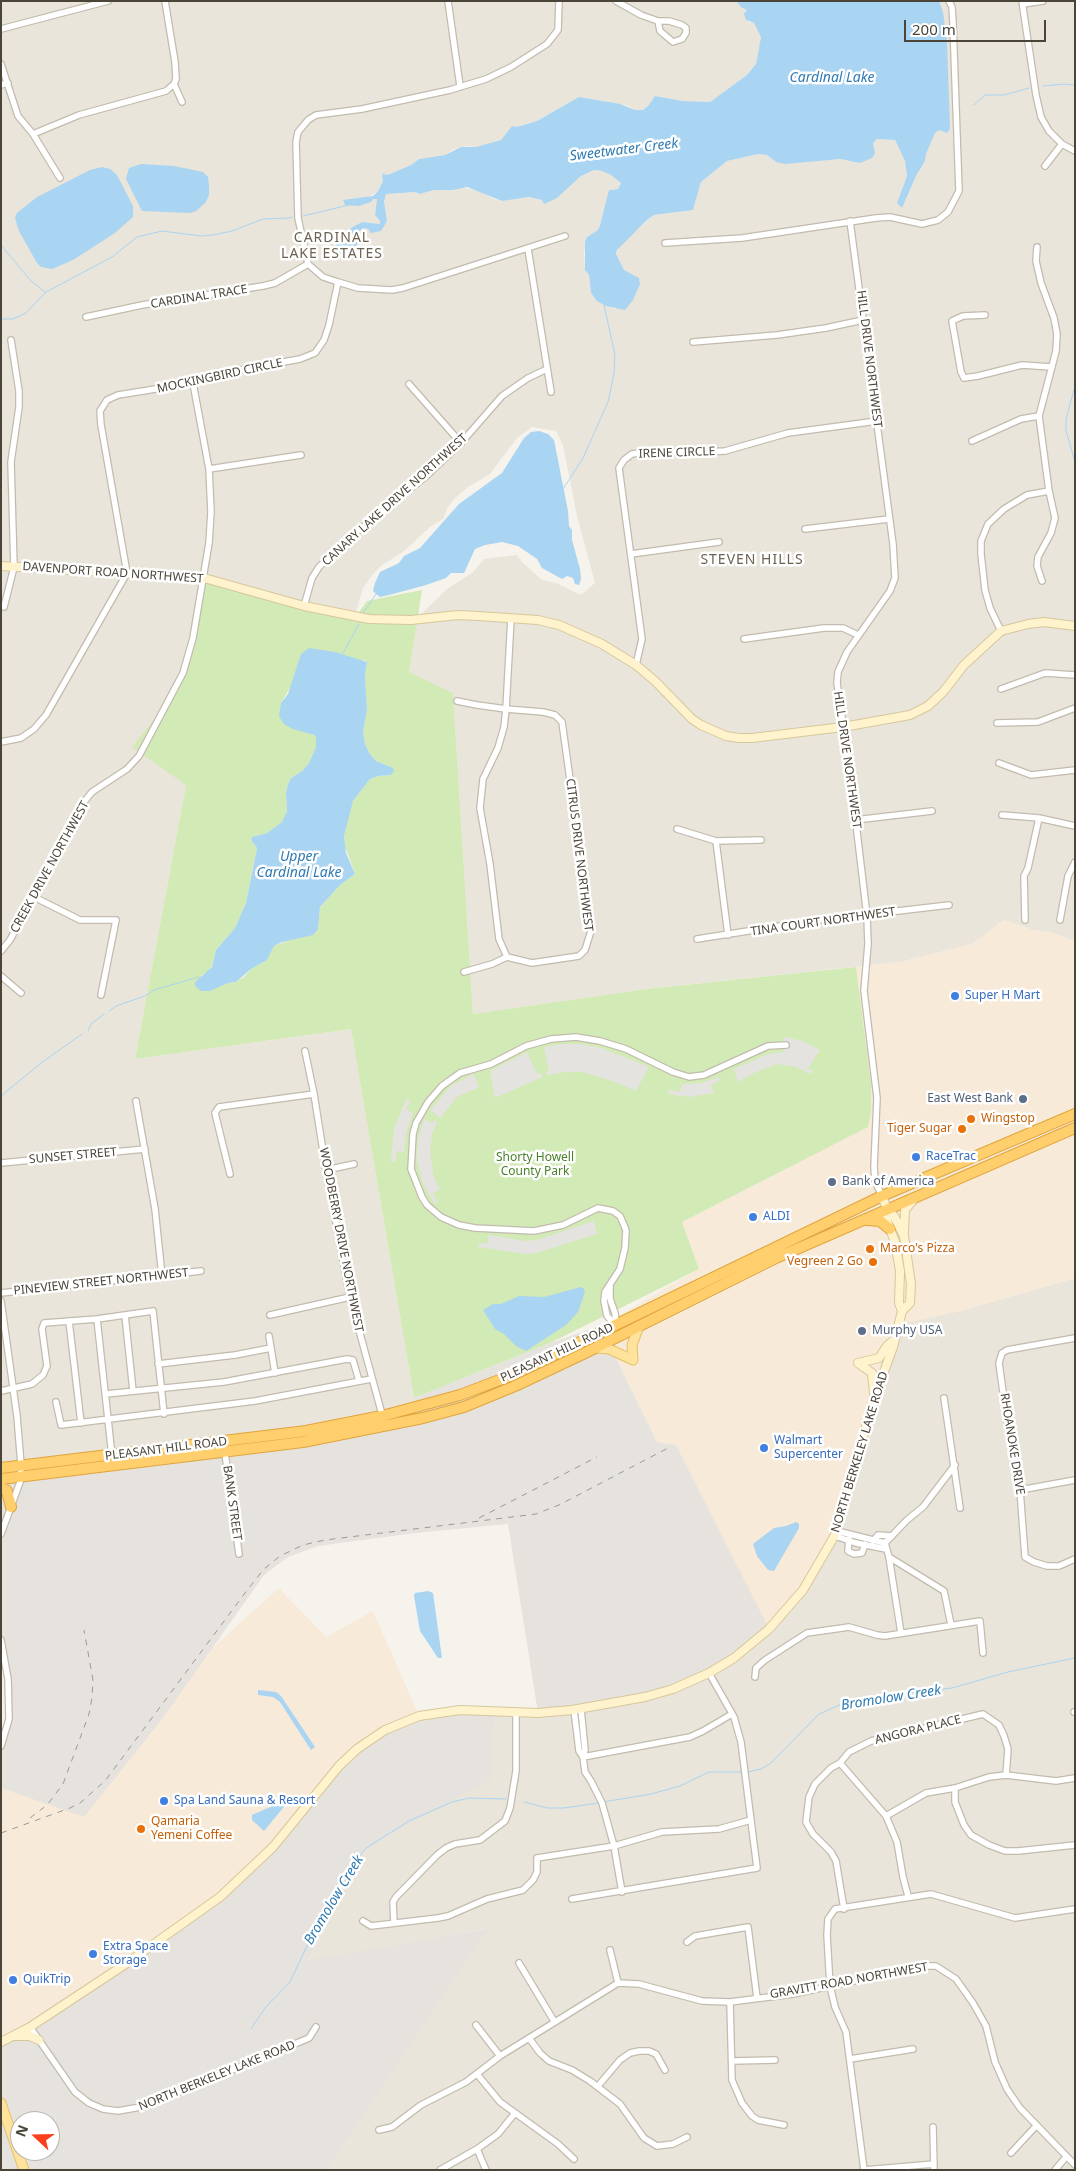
<!DOCTYPE html>
<style>
body{margin:0}
#map{position:relative;width:1076px;height:2171px;overflow:hidden;background:#f6f3ec;font-family:"Noto Sans",sans-serif}
canvas{display:block}
.frame{position:absolute;inset:0;border:2px solid #4b4439;pointer-events:none}
.north{position:absolute;left:10px;top:2111px;width:50px;height:50px;box-sizing:border-box;background:#fff;border:1px solid #b7b4b0;border-radius:50%;rotate:291deg;font-size:14px;font-weight:700;line-height:20px;text-align:center;color:#4b4439}
.north::after{content:'';display:block;margin:auto;width:18px;height:22px;background:#fc3f1d;clip-path:polygon(50% 0,100% 100%,50% 72%,0 100%)}
.scale{position:absolute;left:904px;top:20px;width:142px;height:22px;box-sizing:border-box;border:2px solid #4b4439;border-top:0;padding-left:6px;font-size:15px;line-height:18px;white-space:nowrap;color:#4b4439;-webkit-text-stroke:4px #fff;paint-order:stroke}
</style>
<div id="map">
<canvas width="1076" height="2171"></canvas>
<div class="frame"></div>
<div class="north">N</div>
<div class="scale">200 m</div>
</div>
<script>
const context = document.querySelector('canvas').getContext('2d');
context.lineJoin = 'round';
function paint(path, color) { context.fillStyle = color; context.fill(path, 'evenodd'); }
const toPath = rows => new Path2D(rows.map(r => 'M' + r).join(''));
function trace(path, color, width, dash) { context.strokeStyle = color; context.lineWidth = width; context.lineCap = dash ? 'butt' : 'round'; context.setLineDash(dash || []); context.stroke(path); }
function write(font, color, halo, rows, align = 'center') {
  context.font = font + ' "Noto Sans",sans-serif'; context.lineWidth = 5; context.setLineDash([]); context.textBaseline = 'middle'; context.strokeStyle = halo; context.fillStyle = color; for (const [text, x, y, turn = 0] of rows) {
    context.save(); context.translate(x, y); context.rotate((+turn || 0) * Math.PI / 180); context.textAlign = isNaN(turn) ? turn : align; if (halo) context.strokeText(text, 0, 0); context.fillText(text, 0, 0); context.restore();
  }
}
const residential = toPath([
 [1,1,736,1,747,10,748,22,754,23,761,37,756,64,747,75,710,102,683,101,655,96,648,106,643,110,635,110,628,106,579,97,537,121,517,127,512,126,501,140,476,147,466,146,454,149,445,155,419,159,411,165,390,174,385,175,384,173,382,176,383,181,378,191,367,198,359,197,377,199,375,215,380,221,380,224,362,222,352,228,349,236,334,250,334,259,336,260,339,258,343,247,350,251,356,233,363,228,368,229,372,233,387,221,384,200,386,194,415,192,420,194,434,190,453,190,461,187,481,192,494,199,502,201,529,197,542,200,557,198,581,176,594,170,602,171,611,175,621,183,618,189,612,189,598,230,587,237,584,253,585,270,589,275,591,293,597,301,615,309,640,284,639,278,624,270,616,254,621,244,654,215,693,210,701,182,727,161,758,154,767,155,776,162,840,159,860,163,873,149,873,142,877,139,895,140,905,161,907,176,897,203,902,208,916,176,925,161,926,154,935,133,939,130,943,132,943,12,939,1,1075,1,1075,941,1053,933,1032,930,1004,920,972,944,900,962,646,989,473,1014,453,694,409,672,412,623,447,589,472,573,484,559,517,555,522,562,542,580,556,583,581,595,595,583,577,516,563,445,556,431,532,427,517,438,490,474,468,487,456,497,448,507,443,519,430,527,403,552,382,565,373,574,363,588,354,619,250,595,205,582,188,655,165,706,186,785,135,1059,351,1029,414,1398,419,1417,392,1423,174,1453,1,1468],
 [1075,1278,1075,2170,327,2170,486,1929,309,1961,359,1856,389,1836,494,1712,538,1713,899,1324,960,1311]
]);
const commercial = toPath([
 [1004,920,1032,930,1053,933,1075,941,1075,1278,960,1311,899,1324,844,1507,822,1560,769,1629,676,1445,657,1442,600,1326,699,1269,682,1222,868,1127,871,1084,856,967,900,962,972,944],
 [279,1588,326,1637,373,1611,419,1716,294,1821,220,1897,1,2042,1,1788,84,1816,163,1718,210,1650]
]);
const industrial = toPath([
 [600,1326,657,1442,676,1445,769,1629,728,1666,637,1699,538,1713,508,1524,415,1533,318,1546,288,1557,264,1575,163,1718,84,1817,1,1788,1,1733,8,1714,1,1651,1,1468,174,1453,312,1432,392,1423,419,1416,414,1398,550,1343],
 [460,1710,494,1712,491,1779,389,1836,359,1856,309,1960,487,1929,327,2170,1,2170,1,2042,209,1905,255,1865,357,1749,402,1723],
 [20,2121,50,2121,50,2151,20,2151]
]);
const green = toPath([
 [205,582,250,595,354,619,367,601,422,590,409,672,453,693,473,1014,646,989,856,967,871,1084,871,1112,868,1127,682,1222,699,1269,550,1343,414,1398,351,1029,135,1059,186,785,132,747,165,706,188,655],
 [365,660,367,663,365,676,367,710,363,732,365,744,370,754,376,761,393,768,391,775,378,776,370,779,353,801,349,810,344,836,345,846,355,874,340,885,320,907,318,929,274,946,267,960,251,969,244,977,236,982,228,983,210,991,201,975,208,972,212,966,216,950,235,928,246,903,257,848,251,840,252,837,267,833,282,822,287,811,286,793,288,784,291,778,302,771,309,763,316,747,316,737,309,732,300,731,281,703,291,686]
]);
const parking = toPath([
 [784,1037,803,1041,820,1050,807,1069,813,1070,811,1074,796,1067,777,1064,756,1072,738,1082,734,1069,768,1054,784,1052],
 [562,1044,580,1044,601,1048,649,1067,636,1091,615,1082,583,1072,565,1072,547,1075,546,1072,549,1070,544,1047],
 [527,1052,537,1074,541,1073,542,1077,495,1098,490,1071],
 [474,1074,479,1087,457,1097,440,1118,430,1110,452,1085],
 [718,1077,720,1080,711,1085,714,1093,689,1097,668,1094,669,1090,680,1092,682,1084,701,1083],
 [406,1099,410,1101,406,1109,413,1113,406,1133,404,1152,396,1151,396,1161,391,1162,394,1129],
 [424,1119,432,1123,434,1120,437,1122,432,1134,430,1152,434,1178,440,1189,433,1194,438,1202,435,1204,423,1184,417,1160,418,1139],
 [594,1221,597,1234,536,1253,526,1254,478,1247,479,1243,487,1244,489,1235,525,1241,537,1240]
]);
const water = toPath([
 [736,1,939,1,943,12,947,41,950,129,947,133,939,130,935,133,926,154,925,161,916,176,902,208,897,203,907,176,905,161,895,140,877,139,873,143,875,153,872,158,860,163,840,159,785,164,776,162,767,155,758,154,727,161,701,182,693,210,654,215,646,221,617,250,616,254,624,270,639,278,640,284,633,300,625,310,606,306,597,301,591,293,589,275,585,270,585,242,587,237,598,230,600,225,609,190,618,189,621,183,611,175,602,171,594,170,581,176,557,198,544,204,542,200,529,197,502,201,467,187,453,190,434,190,420,194,415,192,386,194,384,201,387,221,381,231,371,233,368,229,363,228,353,238,357,243,356,251,353,257,348,248,343,247,339,258,336,260,334,259,336,244,344,237,349,236,351,228,362,222,380,224,380,221,375,215,377,199,373,199,371,202,359,206,345,205,343,200,373,196,378,191,383,181,382,176,384,172,385,175,390,174,411,165,419,159,445,155,461,147,476,147,501,140,512,126,517,127,537,121,579,97,620,104,635,110,643,110,648,106,655,96,683,101,710,102,747,75,756,64,761,37,754,23,746,20,744,14,747,10,741,7],
 [141,164,174,166,203,172,208,177,209,185,209,195,206,202,196,211,190,213,142,211,126,179,129,168],
 [102,167,110,169,117,175,133,206,133,217,115,233,73,260,52,269,41,267,37,263,19,231,15,218,17,213,37,197,90,170],
 [539,431,548,434,554,440,568,511,569,526,572,530,572,540,580,569,581,579,579,585,575,584,573,578,567,576,562,579,542,568,537,559,518,546,502,542,485,545,475,549,464,573,451,573,446,578,426,585,389,595,380,597,376,594,373,591,375,583,380,572,399,563,404,556,420,548,459,504,502,473,524,438,531,432],
 [309,648,335,652,367,662,365,676,367,710,363,732,365,744,370,754,376,761,393,768,394,771,391,775,378,776,370,779,353,801,344,836,346,853,355,874,340,885,320,907,318,929,313,935,282,942,274,946,267,960,251,969,236,982,228,983,210,991,201,991,195,986,195,982,212,967,216,950,235,928,246,903,257,848,251,840,252,837,267,833,282,822,287,811,286,793,288,784,291,778,302,771,309,763,316,747,316,737,314,735,293,729,284,724,279,716,281,703,288,694,301,654],
 [581,1287,585,1290,584,1295,578,1312,566,1325,526,1351,516,1346,504,1334,495,1329,483,1310,493,1304,501,1304,519,1296,544,1297],
 [796,1522,799,1524,799,1528,774,1571,768,1570,757,1556,753,1544,774,1528,786,1526],
 [428,1591,433,1593,442,1658,438,1658,420,1631,414,1596,415,1593],
 [258,1690,276,1692,281,1696,315,1747,311,1750,280,1702,273,1697,258,1695],
 [284,1801,287,1803,264,1831,252,1820,252,1815]
]);
const stream = toPath([
 [1043,86,1064,84,1075,85],
 [974,105,985,95,1004,95,1029,88],
 [303,216,349,205],
 [1,245,31,281,45,292],
 [1075,275,1075,286],
 [1,319,13,319,26,313,46,292,112,257,137,237,162,231,201,236,213,235,232,231,263,219,289,218,292,217],
 [1075,386,1066,419,1066,430,1075,462],
 [563,489,583,458,608,402,614,374,615,355,604,305],
 [363,613,376,594],
 [343,653,359,624],
 [109,1011,116,1006,145,996,154,990,199,977],
 [88,1031,91,1024,104,1014],
 [1,1096,41,1063,82,1034],
 [748,1772,761,1769,771,1763,819,1714,844,1703,877,1697,952,1688,1008,1672,1075,1658],
 [524,1802,547,1808,564,1808,599,1803],
 [603,1802,651,1794,680,1786,709,1772,742,1772],
 [251,2029,265,2008,290,1982,315,1929,342,1888,355,1862,366,1848,409,1821,452,1802,469,1798,506,1799]
]);
const street = toPath([
 [165,1,175,62,176,79,174,84,182,102],
 [448,1,460,86],
 [559,1,558,30,547,44,511,67,486,79,450,90,362,109,316,115,308,120,298,132,296,142,298,218,308,264,323,277,338,282,358,288,392,290,403,288,565,236],
 [616,1,641,15,658,21,669,21,682,25,686,28,686,33,682,39,673,42,660,31,658,21],
 [1022,1,1036,95,1041,117,1049,131,1062,144,1075,151],
 [1023,4,1043,1],
 [1,29,108,1],
 [1,64,18,116,33,134,60,178],
 [1,85,8,83],
 [33,134,79,115,166,91,174,84],
 [1045,166,1062,144],
 [850,221,893,544,895,578,890,591,847,652,838,672,837,683,850,773,867,916,868,944,864,991,877,1098,874,1167,875,1181,882,1196],
 [665,243,742,238,876,218,890,217,922,224,938,220,948,212,959,191,953,23,952,7,949,1],
 [1037,247,1036,261,1041,283,1054,318,1057,334,1056,351,1039,416,1049,491,1055,518,1051,533,1038,557,1037,566,1042,581],
 [528,249,551,392],
 [985,315,963,316,952,321,961,372,964,378,978,376,1022,365,1051,367],
 [86,317,142,305,263,286,275,283,308,264],
 [693,342,777,335,826,328,863,320],
 [409,384,461,443],
 [972,441,1021,419,1039,416],
 [209,469,301,455],
 [805,529,889,519],
 [631,554,719,542],
 [304,606,312,578,319,567,342,544,425,477,461,443,502,396,528,378,547,369],
 [4,607,14,567,11,462,19,407,19,391,11,340],
 [1001,631,990,608,985,590,981,554,981,541,988,524,1004,509,1027,495,1049,491],
 [744,639,824,628,843,628,858,635],
 [636,665,642,639,619,468,624,460,632,454,652,451,684,453,725,451,788,433,877,421],
 [1001,689,1045,673,1075,675],
 [457,701,477,705,506,709,543,712,555,715,562,722,591,931,585,950,579,956,532,963,507,957,499,939,490,864,480,808,483,779,498,748,504,727,506,709,511,618],
 [997,723,1038,722,1075,708],
 [1,742,21,738,34,729,46,715,127,573,101,425,100,411,107,400,118,395,193,383,245,369,300,359,315,353,324,340,329,325,338,282],
 [999,763,1031,775,1075,770],
 [1002,815,1039,818,1075,826],
 [855,820,932,811],
 [677,829,716,841,761,840],
 [716,841,728,935],
 [34,897,80,920,116,920,101,995],
 [1025,920,1024,876,1028,868,1039,818],
 [1060,920,1068,876,1075,862],
 [697,939,812,921,949,905],
 [1,951,10,940,84,802,92,792,127,769,139,756,183,673,193,638,209,543,211,512,209,469,193,383],
 [464,972,492,964,507,957],
 [1,976,21,993],
 [305,1051,314,1094,326,1170,350,1297,383,1418],
 [136,1101,155,1209,162,1276],
 [1,1163,145,1149],
 [326,1170,354,1164],
 [230,1174,215,1113,219,1107,314,1094],
 [610,1285,610,1299,615,1313,616,1325],
 [1,1293,201,1271],
 [1,1301,17,1416,21,1465,20,1482,1,1534],
 [125,1315,133,1391],
 [270,1315,350,1297],
 [97,1319,112,1456],
 [69,1321,81,1423],
 [616,1325,607,1316,604,1301,605,1292,620,1269,625,1248,626,1230,620,1216,613,1211,598,1208,563,1225,534,1231,475,1228,459,1225,441,1217,427,1205,422,1197,411,1169,413,1134,416,1123,428,1102,442,1086,460,1073,491,1064,526,1046,551,1039,576,1037,600,1041,626,1049,673,1072,689,1077,704,1075,768,1046,786,1045],
 [269,1336,275,1373],
 [1075,1338,1007,1350,1002,1353,999,1363,1007,1421,1020,1490,1025,1557,1034,1562,1047,1566,1059,1566,1075,1559],
 [158,1364,235,1355,271,1348],
 [1,1391,32,1384,43,1375,47,1366,42,1329,44,1323,97,1319,153,1311,164,1414],
 [106,1394,224,1382,347,1359,353,1360,359,1381],
 [944,1398,960,1508],
 [56,1402,61,1425,255,1401,371,1379],
 [225,1453,239,1554],
 [1020,1490,1075,1480],
 [837,1531,885,1543],
 [835,1536,856,1543,886,1549],
 [849,1539,848,1551,854,1554,862,1553,865,1544],
 [873,1541,878,1535,892,1536],
 [885,1543,907,1520,923,1507,955,1465],
 [885,1543,889,1557,901,1633],
 [889,1557,944,1591,951,1625],
 [1,1640,8,1679,9,1719,1,1746],
 [755,1677,756,1668,765,1660,807,1633,849,1627,877,1635,885,1636,980,1621,983,1653],
 [581,1709,585,1750,583,1757],
 [574,1710,579,1751,583,1757,585,1772,591,1781,602,1803,614,1846,622,1892],
 [1074,1712,1075,1712],
 [583,1757,690,1737,703,1731,732,1714],
 [840,1763,886,1816,897,1842,903,1877,908,1896],
 [955,1788,955,1802,964,1825,971,1835,989,1845,1005,1851,1018,1851,1075,1845],
 [886,1816,926,1793,955,1788,989,1777,1006,1775,1056,1781,1075,1778],
 [572,1899,757,1868,741,1742,734,1717,709,1673],
 [844,1909,836,1861,831,1852,813,1834,806,1822,809,1797,815,1784,831,1768,840,1763,849,1752,871,1741,983,1714,999,1725,1004,1736,1008,1749,1006,1775],
 [363,1921,371,1926,438,1918,448,1916,487,1899,523,1890,533,1880,537,1872,537,1858,614,1846,662,1832,719,1829,751,1820],
 [394,1923,393,1902,396,1897,437,1855,446,1848,455,1844,480,1840,505,1821,510,1808,516,1771,516,1713],
 [687,1942,695,1936,748,1927,757,1998],
 [610,1950,618,1983],
 [519,1963,554,2021],
 [730,2002,732,2080,742,2103,752,2116,758,2120,784,2125],
 [476,2025,500,2056],
 [30,2027,75,2092,89,2103,103,2109,118,2111,146,2106,309,2038,316,2027],
 [529,2038,540,2053,549,2061,572,2070,590,2081,620,2104,644,2138,657,2146,673,2144,687,2137],
 [850,2059,913,2049],
 [732,2061,775,2060],
 [477,2074,500,2102,558,2144,574,2159],
 [598,2086,620,2060,630,2053,639,2051,649,2051,656,2054,665,2070],
 [933,2127,934,2170],
 [379,2130,392,2127,421,2105,466,2082,500,2056,618,1983,639,1984,702,2001,730,2002,793,1994,924,1966,936,1966,956,1979,973,2003,986,2026,995,2062,1007,2089,1020,2108,1075,2165],
 [477,2149,486,2170],
 [1011,2153,1036,2126],
 [440,2170,477,2149,498,2134,515,2113],
 [864,2170,846,2032,835,2007,830,1986,827,1935,828,1919,835,1909,931,1894,1015,1918,1075,1909],
 [864,2170,934,2164],
 [1055,2170,1066,2157]
]);
const secondary = toPath([
 [1,566,204,578,304,606,369,619,411,620,458,615,478,616,538,620,559,625,602,644,636,665,655,681,692,719,701,725,726,736,739,738,752,738,843,727,910,715,928,706,943,692,964,665,1001,631,1028,624,1044,622,1075,626],
 [887,1209,887,1221,895,1242,900,1271,899,1303,902,1311],
 [904,1232,905,1210,914,1199],
 [858,1363,872,1373,874,1394],
 [858,1363,879,1358,887,1346,894,1340],
 [15,2036,30,2036,39,2040],
 [1,2042,30,2027,127,1963,220,1897,273,1847,339,1766,357,1749,385,1730,419,1716,460,1710,538,1713,572,1710,645,1697,673,1689,709,1673,734,1658,769,1629,803,1590,835,1535,873,1402,893,1347,902,1311,910,1303,911,1284,904,1236,894,1216,887,1209,882,1196]
]);
const primary = toPath([
 [596,1348,609,1349,633,1360,632,1345,639,1326],
 [1,2103,24,2170]
]);
const highway = toPath([
 [867,1220,880,1221,890,1229],
 [1,1468,306,1431,382,1416,460,1395,510,1376,882,1196,1075,1114],
 [1,1479,303,1442,423,1418,464,1407,515,1386,585,1353,776,1258,1075,1128],
 [1,1487,7,1491,11,1507]
]);
const rail = toPath([
 [479,1518,597,1457],
 [30,1818,47,1805,63,1784,89,1714,92,1698,93,1680,84,1630],
 [1,1833,70,1808,80,1803,105,1781,248,1589,264,1569,280,1556,303,1545,325,1540,536,1514,559,1505,670,1447]
]);
const markers = [
 [955,996,5,"#3f7fe0"],
 [1023,1099,5,"#5c6f8a"],
 [971,1119,5,"#e8710a"],
 [962,1129,5,"#e8710a"],
 [916,1157,5,"#3f7fe0"],
 [832,1182,5,"#5c6f8a"],
 [753,1217,5,"#3f7fe0"],
 [870,1249,5,"#e8710a"],
 [873,1262,5,"#e8710a"],
 [862,1331,5,"#5c6f8a"],
 [764,1448,5,"#3f7fe0"],
 [164,1801,5,"#3f7fe0"],
 [141,1829,5,"#e8710a"],
 [93,1954,5,"#3f7fe0"],
 [13,1980,5,"#3f7fe0"]
];
const streetNames = [
 ["CARDINAL TRACE",199,297,-9],
 ["HILL DRIVE NORTHWEST",869,359,83],
 ["MOCKINGBIRD CIRCLE",220,376,-12],
 ["IRENE CIRCLE",677,453,-2],
 ["CANARY LAKE DRIVE NORTHWEST",395,500,-42],
 ["DAVENPORT ROAD NORTHWEST",113,573,4],
 ["HILL DRIVE NORTHWEST",847,760,82],
 ["CITRUS DRIVE NORTHWEST",579,855,83],
 ["CREEK DRIVE NORTHWEST",50,867,-61],
 ["TINA COURT NORTHWEST",823,922,-8],
 ["SUNSET STREET",73,1156,-5],
 ["WOODBERRY DRIVE NORTHWEST",341,1240,79],
 ["PINEVIEW STREET NORTHWEST",101,1282,-6],
 ["PLEASANT HILL ROAD",557,1353,-25],
 ["RHOANOKE DRIVE",1012,1444,81],
 ["PLEASANT HILL ROAD",166,1449,-7],
 ["NORTH BERKELEY LAKE ROAD",860,1452,-73],
 ["BANK STREET",232,1503,82],
 ["ANGORA PLACE",918,1730,-14],
 ["GRAVITT ROAD NORTHWEST",849,1981,-10],
 ["NORTH BERKELEY LAKE ROAD",217,2076,-22]
];
const shopNames = [
 ["Super H Mart",965,996],
 ["RaceTrac",926,1157],
 ["ALDI",763,1217],
 ["Walmart",774,1441],
 ["Supercenter",774,1455],
 ["Spa Land Sauna & Resort",174,1801],
 ["Extra Space",103,1947],
 ["Storage",103,1961],
 ["QuikTrip",23,1980]
];
const serviceNames = [
 ["East West Bank",1013,1099,"right"],
 ["Bank of America",842,1182],
 ["Murphy USA",872,1331]
];
const foodNames = [
 ["Wingstop",981,1119],
 ["Tiger Sugar",952,1129,"right"],
 ["Marco's Pizza",880,1249],
 ["Vegreen 2 Go",863,1262,"right"],
 ["Qamaria",151,1822],
 ["Yemeni Coffee",151,1836]
];
const parkNames = [
 ["Shorty Howell",535,1158],
 ["County Park",535,1172]
];
const waterNames = [
 ["Cardinal Lake",832,78],
 ["Sweetwater Creek",624,150,-7],
 ["Upper",299,857],
 ["Cardinal Lake",299,873],
 ["Bromolow Creek",891,1698,-9],
 ["Bromolow Creek",334,1900,-59]
];
const neighbourhoodNames = [
 ["CARDINAL",332,238],
 ["LAKE ESTATES",332,254],
 ["STEVEN HILLS",752,560]
];
paint(residential, '#eae5da');
paint(commercial, '#f7ead8');
paint(industrial, '#e6e2dd');
paint(green, '#d2eab5');
paint(parking, '#e5e3e0');
paint(water, '#a9d4f2');
trace(stream, '#a9d4f2', 1);
trace(street, '#c2bbae', 8);
trace(secondary, '#d6c79b', 10);
trace(primary, '#e6c16a', 11);
trace(highway, '#e0a43c', 12);
trace(street, '#fff', 5.5);
trace(secondary, '#fff3cd', 8);
trace(primary, '#ffe39c', 9);
trace(highway, '#ffcf6e', 10);
trace(rail, '#9a9a9a', 1, [6, 6]);
for (const [x, y, r, color] of markers) { const dot = new Path2D(); dot.arc(x, y, r, 0, 2 * Math.PI); context.fillStyle = color; context.fill(dot); trace(dot, '#fff', 2); }
write('12px', '#4b4439', '#fff', streetNames);
write('12px', '#366cbe', '#fff', shopNames, 'left');
write('12px', '#4e5e75', '#fff', serviceNames, 'left');
write('12px', '#c56008', '#fff', foodNames, 'left');
write('12px', '#4a7f2a', '#fff', parkNames);
write('italic 14px', '#2e7ab2', '#fff', waterNames);
context.letterSpacing = '1px';
write('14px', '#6e6250', '#fff', neighbourhoodNames);
context.letterSpacing = '0px';
</script>
